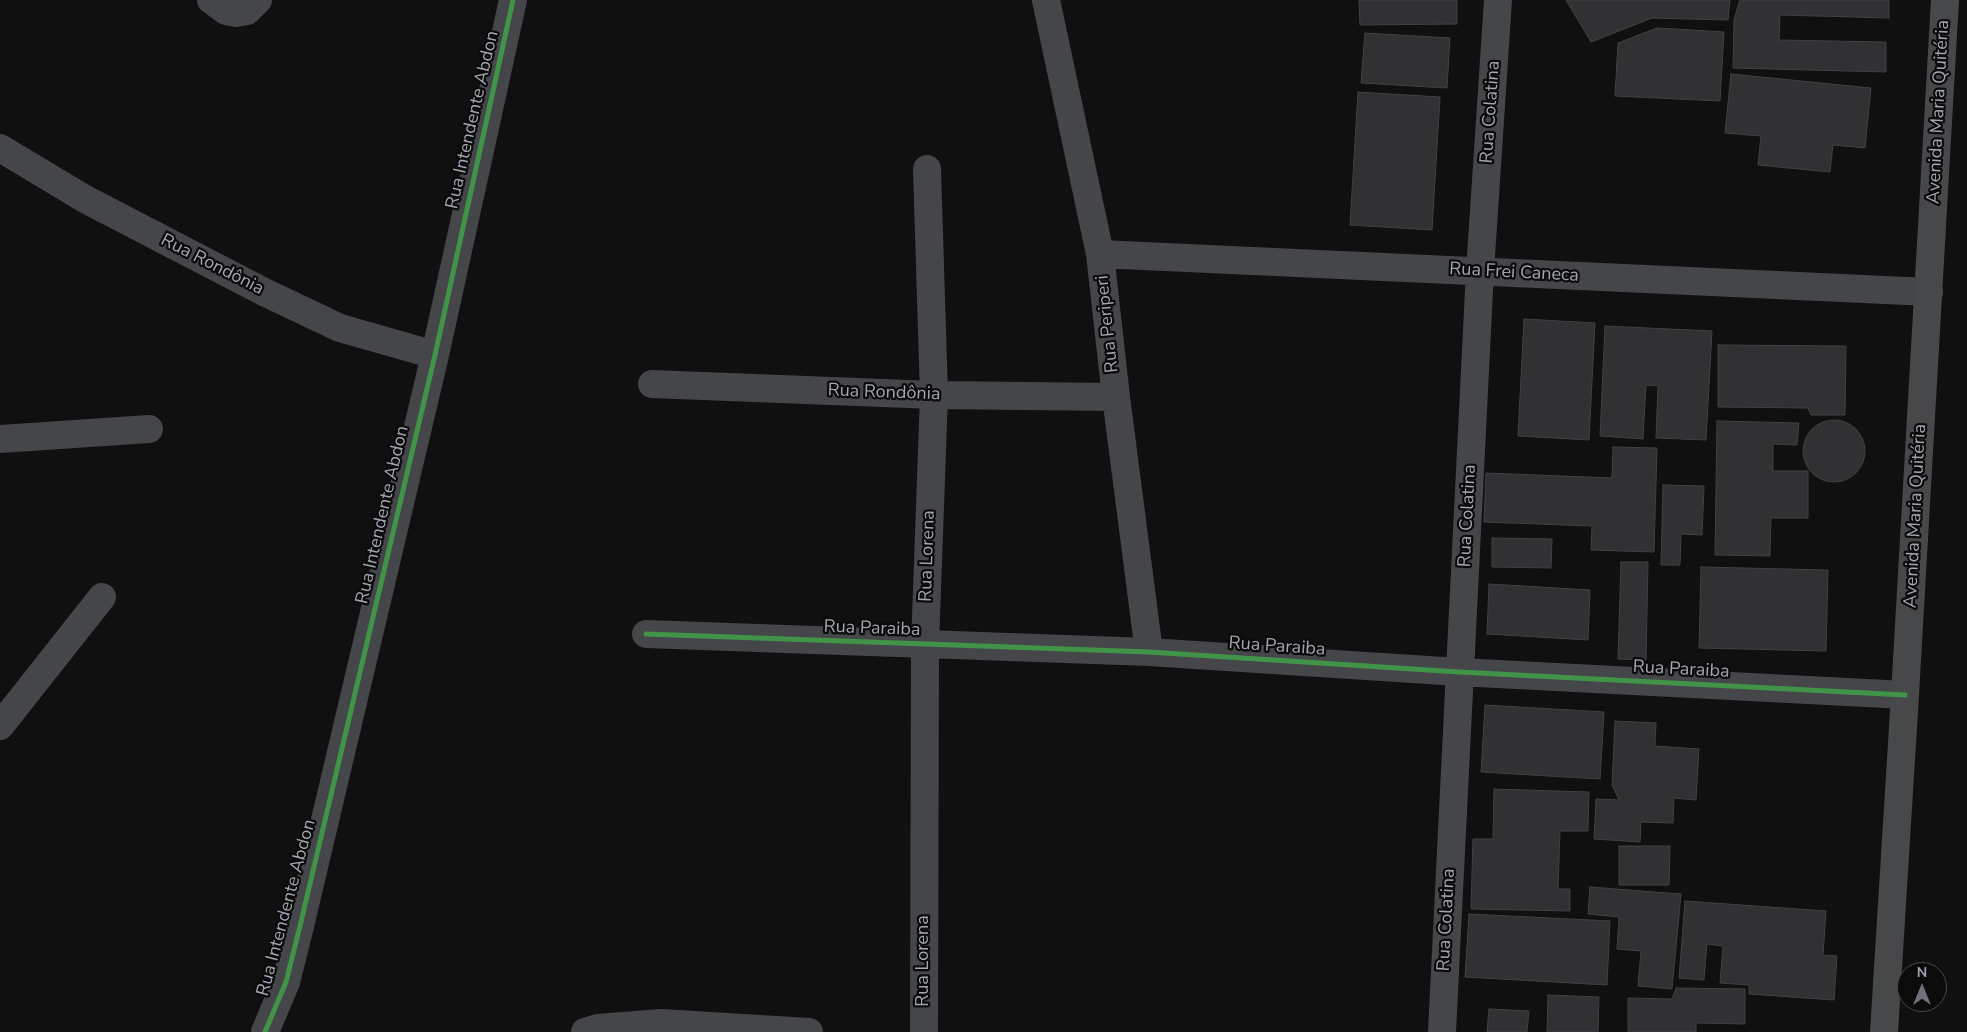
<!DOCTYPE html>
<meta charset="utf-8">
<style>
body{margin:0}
#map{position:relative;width:1967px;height:1032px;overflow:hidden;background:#101011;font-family:"Nunito Sans",sans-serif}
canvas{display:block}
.north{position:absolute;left:1897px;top:962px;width:50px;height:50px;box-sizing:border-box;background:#0b0b0c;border:1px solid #47494e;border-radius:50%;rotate:0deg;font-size:14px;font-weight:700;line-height:20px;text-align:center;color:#a2a6b0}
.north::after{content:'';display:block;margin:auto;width:18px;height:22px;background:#6f7278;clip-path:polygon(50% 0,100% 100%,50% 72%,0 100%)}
</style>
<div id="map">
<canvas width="1967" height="1032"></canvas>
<div class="north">N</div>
</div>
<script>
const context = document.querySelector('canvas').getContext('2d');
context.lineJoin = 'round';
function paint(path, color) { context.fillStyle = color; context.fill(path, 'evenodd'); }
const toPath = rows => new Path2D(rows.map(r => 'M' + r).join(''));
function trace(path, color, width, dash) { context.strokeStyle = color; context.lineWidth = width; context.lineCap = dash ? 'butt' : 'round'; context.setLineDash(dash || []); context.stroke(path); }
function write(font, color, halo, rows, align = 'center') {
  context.font = font + ' "Nunito Sans",sans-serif'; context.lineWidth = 4.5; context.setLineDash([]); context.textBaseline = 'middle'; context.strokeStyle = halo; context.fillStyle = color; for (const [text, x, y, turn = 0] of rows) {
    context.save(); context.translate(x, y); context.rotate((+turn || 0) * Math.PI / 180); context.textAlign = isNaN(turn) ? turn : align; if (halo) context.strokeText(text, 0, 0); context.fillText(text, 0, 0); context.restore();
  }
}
const building = toPath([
 [1359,0,1457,0,1457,24,1360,25,1359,0],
 [1566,0,1730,0,1728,20,1652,18,1591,42,1566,0],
 [1740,0,1889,0,1889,18,1780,15,1779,40,1886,42,1886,72,1733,68,1734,19,1740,0],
 [1657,28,1724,32,1720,101,1615,96,1618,43,1657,28],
 [1365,33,1450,38,1447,88,1361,83,1365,33],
 [1731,74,1871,88,1865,148,1833,145,1830,172,1758,165,1761,136,1725,133,1731,74],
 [1358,92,1440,97,1432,230,1350,225,1358,92],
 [1524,319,1595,323,1589,440,1518,436,1524,319],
 [1605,326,1712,331,1706,440,1656,438,1658,386,1646,385,1643,439,1600,436,1605,326],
 [1718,345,1846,346,1845,415,1811,415,1808,408,1718,407,1718,345],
 '1803 451a31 31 0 1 1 62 0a31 31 0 1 1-62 0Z',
 [1717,421,1799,423,1797,445,1773,444,1773,471,1808,471,1808,518,1771,518,1770,556,1715,555,1717,421],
 [1613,447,1657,448,1654,552,1591,550,1592,526,1484,522,1486,473,1612,478,1613,447],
 [1663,485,1704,486,1702,535,1681,534,1680,565,1661,565,1663,485],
 [1492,538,1552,539,1551,568,1492,567,1492,538],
 [1621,562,1648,562,1646,660,1618,659,1621,562],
 [1701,567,1828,570,1826,651,1699,648,1701,567],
 [1489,584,1590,590,1588,640,1487,634,1489,584],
 [1485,705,1604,712,1600,779,1481,772,1485,705],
 [1615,721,1656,723,1655,746,1699,749,1696,800,1674,798,1673,823,1641,822,1640,842,1594,839,1596,799,1619,800,1612,785,1615,721],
 [1494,789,1589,792,1588,831,1560,831,1558,889,1570,889,1570,911,1471,909,1473,839,1493,839,1494,789],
 [1619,846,1670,846,1669,885,1619,885,1619,846],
 [1590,887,1681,894,1672,989,1638,986,1641,951,1617,949,1619,917,1588,914,1590,887],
 [1685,901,1826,911,1823,955,1837,956,1834,1000,1749,994,1749,985,1720,983,1723,946,1707,944,1704,980,1679,978,1685,901],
 [1469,914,1610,921,1607,985,1465,977,1469,914],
 [1676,988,1745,989,1745,1024,1696,1023,1696,1032,1628,1032,1628,998,1672,999,1676,988],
 [1548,995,1599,997,1598,1032,1547,1032,1548,995],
 [1489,1009,1529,1011,1527,1032,1487,1032,1489,1009]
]);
const minor = toPath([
 [211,0,226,11,236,13,247,11,258,0],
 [1046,0,1100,254,1116,397,1149,652],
 [0,148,85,199,264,292,340,328,435,355],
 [1100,254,1929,292],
 [652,384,934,395,1116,397],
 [0,439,149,429],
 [646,634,1149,652,1459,672,1905,695],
 [0,726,102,597],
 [265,1032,286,982,300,926,435,355,513,0],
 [585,1032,598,1028,661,1023,809,1032],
 [924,1032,925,645,934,395,927,169],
 [1442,1032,1480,271,1498,0]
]);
const major = toPath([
 [1884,1032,1905,695,1945,0]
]);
const cycleway = toPath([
 [646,634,1149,652,1459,672,1905,695],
 [265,1032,286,982,300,926,435,355,513,0]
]);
const streetNames = [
 ["Rua Colatina",1491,112,-86],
 ["Avenida Maria Quitéria",1939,112,-87],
 ["Rua Intendente Abdon",473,120,-77],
 ["Rua Rondônia",212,265,27],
 ["Rua Frei Caneca",1514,273,3],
 ["Rua Periperi",1108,324,-96],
 ["Rua Rondônia",884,393,2],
 ["Rua Intendente Abdon",383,515,-77],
 ["Rua Colatina",1468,516,-87],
 ["Avenida Maria Quitéria",1916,516,-87],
 ["Rua Lorena",928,556,-88],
 ["Rua Paraiba",872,629,2],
 ["Rua Paraiba",1277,647,4],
 ["Rua Paraiba",1681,670,3],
 ["Rua Intendente Abdon",287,908,-75],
 ["Rua Colatina",1447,920,-87],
 ["Rua Lorena",924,961,-90]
];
paint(building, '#313133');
trace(building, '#404144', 1);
trace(minor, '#444649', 28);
trace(major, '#47484a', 28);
trace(cycleway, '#419447', 5);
write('18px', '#a2a6b0', '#0b0b0c', streetNames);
</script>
